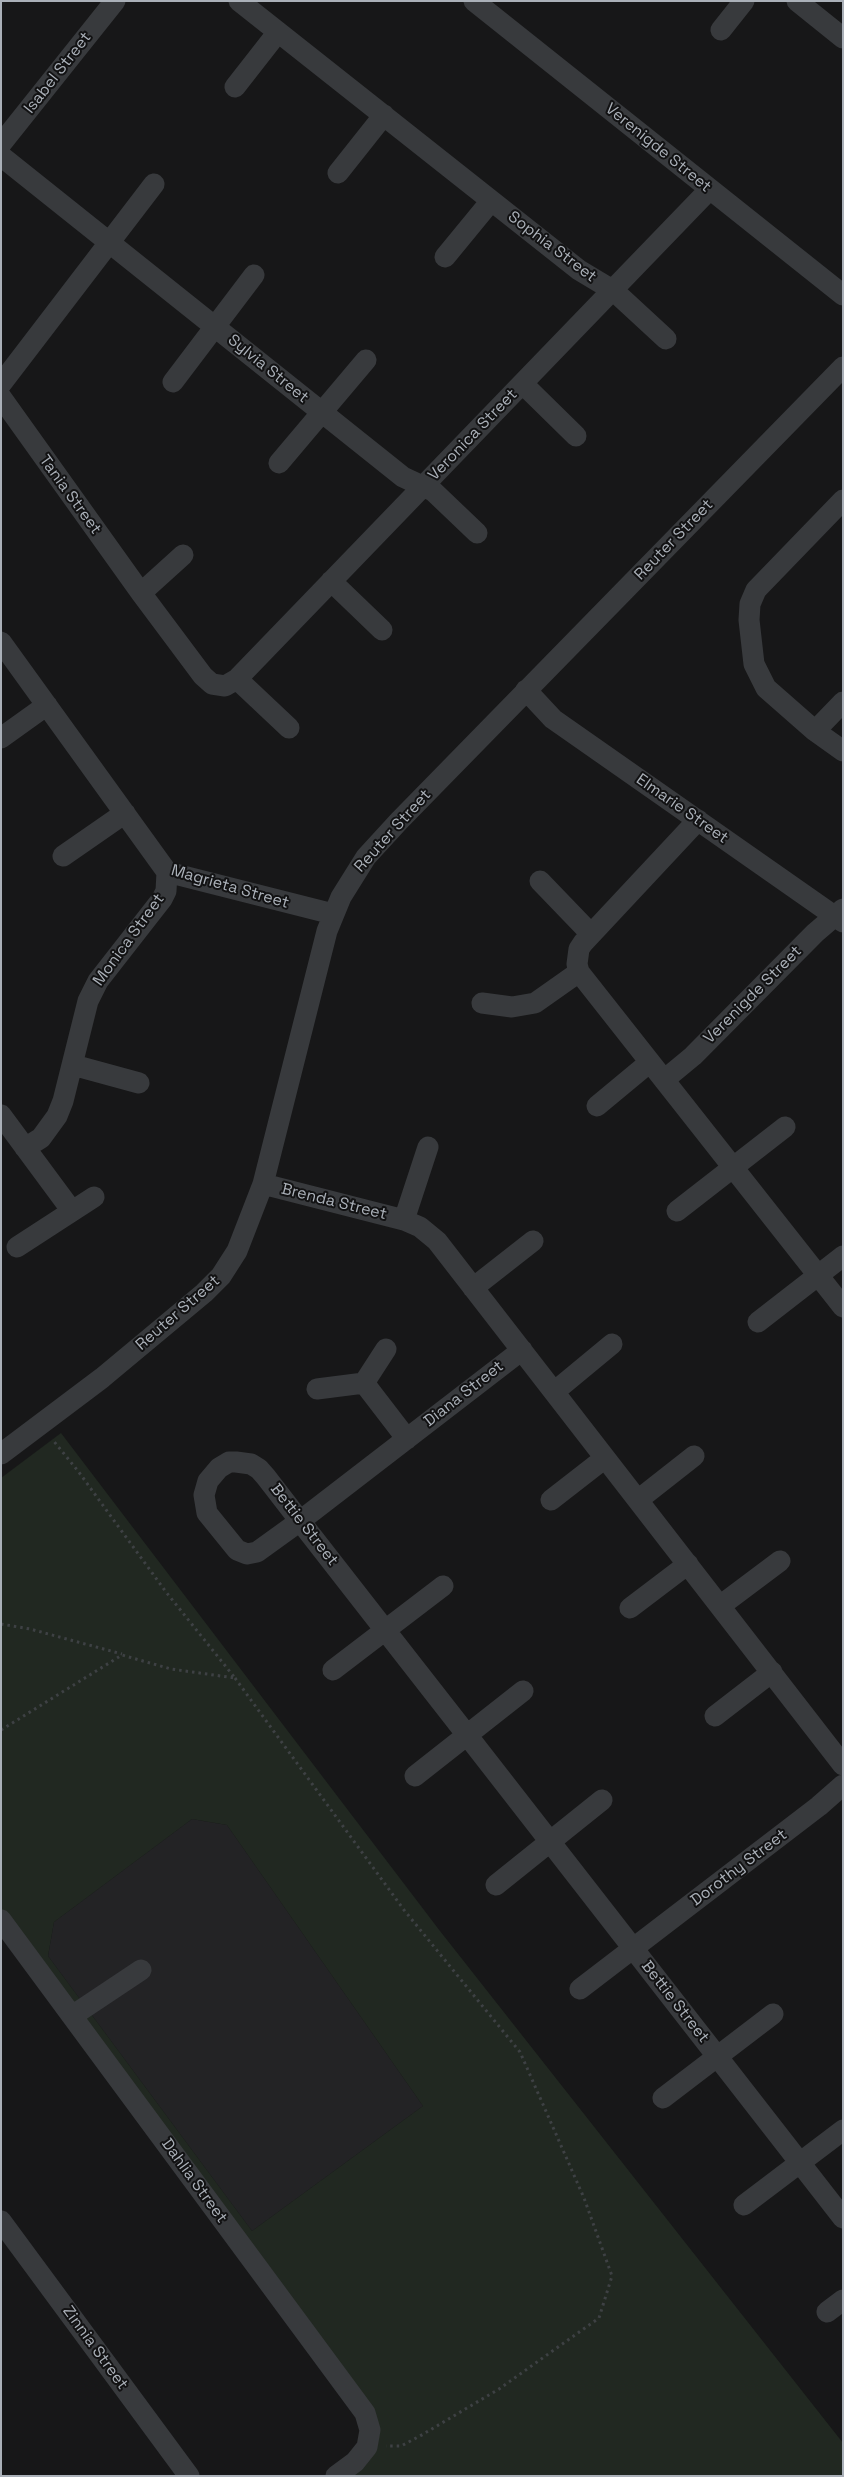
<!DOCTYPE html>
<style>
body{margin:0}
#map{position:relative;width:844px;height:2477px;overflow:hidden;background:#171718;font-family:"Space Grotesk",sans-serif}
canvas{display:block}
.frame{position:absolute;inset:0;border:2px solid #aab0b8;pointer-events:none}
</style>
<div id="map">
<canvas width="844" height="2477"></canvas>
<div class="frame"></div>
</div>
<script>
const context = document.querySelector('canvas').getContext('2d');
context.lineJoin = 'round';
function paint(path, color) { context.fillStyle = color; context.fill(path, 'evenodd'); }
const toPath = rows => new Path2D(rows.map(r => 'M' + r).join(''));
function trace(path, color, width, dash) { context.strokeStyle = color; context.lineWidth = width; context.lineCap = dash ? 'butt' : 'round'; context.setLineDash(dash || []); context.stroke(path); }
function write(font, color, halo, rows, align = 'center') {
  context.font = font + ' "Space Grotesk",sans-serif'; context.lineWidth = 4; context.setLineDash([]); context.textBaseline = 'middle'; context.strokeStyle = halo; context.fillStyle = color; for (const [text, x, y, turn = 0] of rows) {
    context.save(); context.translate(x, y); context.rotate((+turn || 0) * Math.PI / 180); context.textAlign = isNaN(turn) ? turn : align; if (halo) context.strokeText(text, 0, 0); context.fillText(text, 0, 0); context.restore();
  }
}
const built = toPath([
 [192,1819,227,1825,423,2106,252,2231,48,1956,54,1922]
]);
const green = toPath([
 [61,1433,440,1931,843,2443,843,2476,351,2476,377,2443,1,1911,1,1478],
 [192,1819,227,1825,423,2106,252,2231,48,1956,54,1922]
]);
const path = toPath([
 [1,1624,30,1629,122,1654],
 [235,1678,404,1910,520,2052,584,2198,612,2276,599,2318,499,2389,420,2436,401,2446,386,2446],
 [1,1730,122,1655,171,1669,235,1678,166,1592,78,1471,52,1439]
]);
const minor = toPath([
 [239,1,579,270,614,291,666,339],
 [474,1,843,295],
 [797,1,843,38],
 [721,30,744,1],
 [235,87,278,32],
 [1,144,115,1],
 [1,156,403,477,433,491,477,533],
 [338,173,384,115],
 [445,257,491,201],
 [173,382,254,275],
 [1,384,154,184],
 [523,384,576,436],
 [1,397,141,593,203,676,212,684,225,686,237,679,710,189],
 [279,463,366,360],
 [843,500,756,590,750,604,749,620,754,664,766,688,815,731,843,751],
 [331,581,382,630],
 [141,593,183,555],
 [1,642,167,872,333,914],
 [237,679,289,728],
 [526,690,553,719,843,922],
 [815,731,843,702],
 [1,738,47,705],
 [698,820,583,943,579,949,577,964,579,972,843,1307],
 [63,856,125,813],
 [540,881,591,934],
 [482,1003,512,1007,535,1003,579,972],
 [73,1065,139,1083],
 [664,1080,693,1056,815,933,843,909],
 [597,1106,650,1062],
 [1,1115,72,1211],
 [25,1148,41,1138,57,1116,63,1101,88,1001,98,981,162,899,166,891,167,872],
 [263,1184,404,1220,420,1227,437,1241,843,1765],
 [677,1211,785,1127],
 [404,1220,428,1147],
 [17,1247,94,1197],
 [473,1288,533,1241],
 [758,1322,843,1256],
 [522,1350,300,1521,257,1552,247,1554,237,1550,207,1513,204,1495,208,1481,219,1468,229,1462,236,1462,251,1464,259,1469,266,1477,300,1521,385,1630,467,1735,843,2218],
 [364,1383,386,1349],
 [317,1389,364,1383,407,1439],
 [554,1392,612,1344],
 [1,1454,102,1378,204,1293,221,1276,237,1251,263,1184,327,931,341,897,366,857,399,821,843,367],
 [551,1500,605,1458],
 [638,1500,694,1456],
 [720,1606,780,1561],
 [630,1608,688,1564],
 [333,1670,443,1586],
 [715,1716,772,1672],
 [415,1776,523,1691],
 [496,1885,602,1800],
 [1,1920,365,2413,370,2430,367,2447,355,2462,336,2476],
 [580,1989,819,1806,843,1785],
 [72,2016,141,1970],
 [663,2098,773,2014],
 [744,2205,843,2130],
 [1,2221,189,2476],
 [827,2312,843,2300]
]);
const streetNames = [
 ["Isabel Street",58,73,-52],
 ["Verenigde Street",658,148,39],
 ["Sophia Street",552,247,37],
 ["Sylvia Street",268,369,39],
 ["Veronica Street",473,435,-46],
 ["Tania Street",70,495,54],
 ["Reuter Street",674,540,-46],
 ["Elmarie Street",682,809,35],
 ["Reuter Street",393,831,-48],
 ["Magrieta Street",230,887,16],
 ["Monica Street",129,940,-54],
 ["Verenigde Street",753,995,-45],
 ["Brenda Street",334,1202,14],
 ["Reuter Street",178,1313,-41],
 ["Diana Street",464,1394,-38],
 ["Bettie Street",304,1525,52],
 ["Dorothy Street",739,1868,-37],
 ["Bettie Street",675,2002,52],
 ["Dahlia Street",194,2181,54],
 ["Zinnia Street",95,2348,54]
];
paint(built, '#232325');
paint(green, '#212821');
trace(path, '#3e4144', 3, [2.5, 4]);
trace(minor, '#383a3d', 21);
write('16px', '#aab0b8', '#121213', streetNames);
</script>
